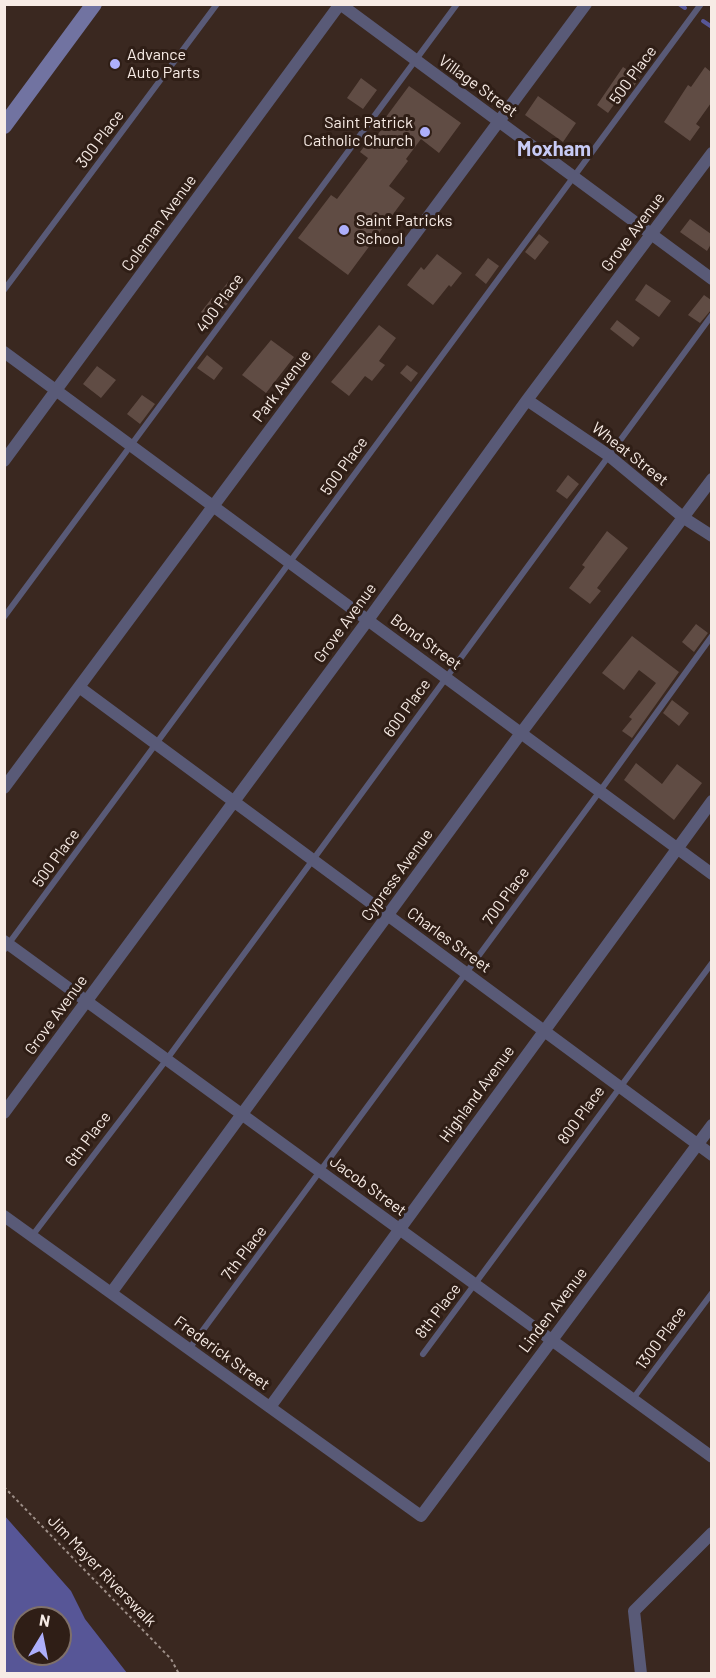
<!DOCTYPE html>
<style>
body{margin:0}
#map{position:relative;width:716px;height:1678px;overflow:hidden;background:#3a2820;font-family:Barlow,sans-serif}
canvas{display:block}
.frame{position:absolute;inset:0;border:6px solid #f7ebe5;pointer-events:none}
.north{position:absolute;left:12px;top:1606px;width:60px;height:60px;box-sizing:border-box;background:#2f1e16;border:2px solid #7f7069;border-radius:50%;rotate:10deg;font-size:16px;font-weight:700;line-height:24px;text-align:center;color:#f7ebe5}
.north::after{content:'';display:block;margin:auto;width:21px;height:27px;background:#adaffb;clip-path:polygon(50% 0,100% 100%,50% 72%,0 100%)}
</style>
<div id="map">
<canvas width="716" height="1678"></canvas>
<div class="frame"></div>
<div class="north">N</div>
</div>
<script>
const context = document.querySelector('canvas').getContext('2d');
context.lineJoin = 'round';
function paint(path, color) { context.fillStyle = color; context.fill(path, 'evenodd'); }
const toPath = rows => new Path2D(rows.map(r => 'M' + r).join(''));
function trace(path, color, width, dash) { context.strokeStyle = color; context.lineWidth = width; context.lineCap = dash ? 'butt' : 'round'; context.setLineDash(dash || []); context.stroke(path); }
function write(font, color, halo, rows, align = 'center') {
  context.font = font + ' Barlow,sans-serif'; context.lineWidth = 6; context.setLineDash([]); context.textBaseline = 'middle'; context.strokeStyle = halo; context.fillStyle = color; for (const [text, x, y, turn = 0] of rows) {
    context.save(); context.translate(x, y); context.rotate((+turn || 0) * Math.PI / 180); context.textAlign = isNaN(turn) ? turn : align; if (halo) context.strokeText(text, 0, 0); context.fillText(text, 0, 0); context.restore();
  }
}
const water = toPath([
 [4,1515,71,1591,85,1619,127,1673,5,1673],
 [24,1618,60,1618,60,1654,24,1654]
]);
const stream = toPath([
 [679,4,685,8],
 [703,21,712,27]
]);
const building = toPath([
 [623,67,640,78,627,95,623,92,608,113,597,105],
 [705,67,711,72,711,103,696,124,700,127,690,141,664,122,688,85,691,87],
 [361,78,377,90,363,109,347,98],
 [409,86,461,123,439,153,421,139,406,159,408,161,389,186,405,198,348,275,298,238,331,195,337,199,368,158,360,152,373,135,376,137,389,119,386,117],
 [538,96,576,123,563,142,525,115],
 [690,219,711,234,711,244,707,251,680,232],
 [539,234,549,242,535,260,525,252],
 [437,254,462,273,451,287,449,285,433,305,407,285,421,267,424,270],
 [488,258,499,266,486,284,475,275],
 [228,282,239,290,213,321,201,312,212,298,214,300],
 [646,284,671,301,659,317,635,300],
 [704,295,711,300,711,310,700,323,688,315],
 [617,320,640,338,633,347,610,329],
 [379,325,396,338,379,361,385,365,372,381,365,376,349,396,331,382],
 [271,340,294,357,266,393,242,375],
 [207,355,223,368,214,380,197,368],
 [407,365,418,373,411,382,400,373],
 [97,366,116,380,101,398,83,384],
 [142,395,155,404,140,424,127,414],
 [568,475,579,484,567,499,556,491],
 [607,531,628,548,597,588,601,591,590,604,569,588,585,567,582,565],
 [696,624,708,633,694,652,682,642],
 [632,636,679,672,632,738,622,731,632,719,629,717,656,683,639,670,624,690,602,673],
 [672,700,689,713,679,726,663,713],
 [636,763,662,784,677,764,702,783,674,820,624,780]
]);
const path = toPath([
 [4,1487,171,1659,179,1674]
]);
const service = toPath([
 [4,290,217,4],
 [4,617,457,4],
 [4,950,701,4],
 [32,1236,167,1059,712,315],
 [189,1349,600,791,712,636],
 [423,1354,712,963],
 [632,1400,712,1293]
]);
const minor = toPath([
 [4,352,712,874],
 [527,400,608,455,684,518,712,536],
 [4,461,340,4,712,279],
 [79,687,712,1155],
 [4,788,586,4],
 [4,941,712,1457],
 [4,1113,368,620,527,400,712,153],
 [4,1216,421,1516,712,1125],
 [111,1293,521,733,712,479],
 [270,1407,712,801],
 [641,1674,634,1611,712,1533]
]);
const secondary = toPath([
 [4,126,94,4]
]);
const markers = [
 [115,64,6,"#adaffb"],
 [425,132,6,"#adaffb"],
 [344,230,6,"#adaffb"]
];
const poiNames = [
 ["Advance",127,55],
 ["Auto Parts",127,73],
 ["Saint Patrick",413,123,"right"],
 ["Catholic Church",413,141,"right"],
 ["Saint Patricks",356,221],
 ["School",356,239]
];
const streetNames = [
 ["500 Place",633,75,-54],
 ["Village Street",478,86,36],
 ["300 Place",100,139,-53],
 ["Coleman Avenue",159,223,-54],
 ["Grove Avenue",633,232,-53],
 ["400 Place",220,303,-54],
 ["Park Avenue",282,386,-53],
 ["Wheat Street",630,454,38],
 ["500 Place",344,466,-54],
 ["Grove Avenue",345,623,-54],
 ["Bond Street",426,642,36],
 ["600 Place",407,708,-54],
 ["500 Place",56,858,-54],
 ["Cypress Avenue",397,875,-54],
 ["700 Place",506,896,-54],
 ["Charles Street",449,940,36],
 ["Grove Avenue",56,1015,-54],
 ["Highland Avenue",477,1094,-54],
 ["800 Place",581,1115,-54],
 ["6th Place",88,1139,-53],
 ["Jacob Street",368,1186,36],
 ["7th Place",244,1253,-53],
 ["Linden Avenue",553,1310,-53],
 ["8th Place",438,1311,-53],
 ["1300 Place",661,1338,-54],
 ["Frederick Street",222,1353,36],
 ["Jim Mayer Riverswalk",102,1571,46]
];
const quarterNames = [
 ["Moxham",554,149]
];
paint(water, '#575697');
trace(stream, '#575697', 4);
paint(building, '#604c44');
trace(path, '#9e8f88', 2, [3, 3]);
trace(service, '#595a77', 6);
trace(minor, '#595a77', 12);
trace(secondary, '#7173a1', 16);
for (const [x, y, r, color] of markers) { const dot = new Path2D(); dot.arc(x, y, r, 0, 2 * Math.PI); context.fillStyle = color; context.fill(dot); trace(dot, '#2f1e16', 2); }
write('16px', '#f7ebe5', '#2f1e16', poiNames, 'left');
write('16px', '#f7ebe5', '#2f1e16', streetNames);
write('bold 20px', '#c7caf5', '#2f1e16', quarterNames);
</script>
